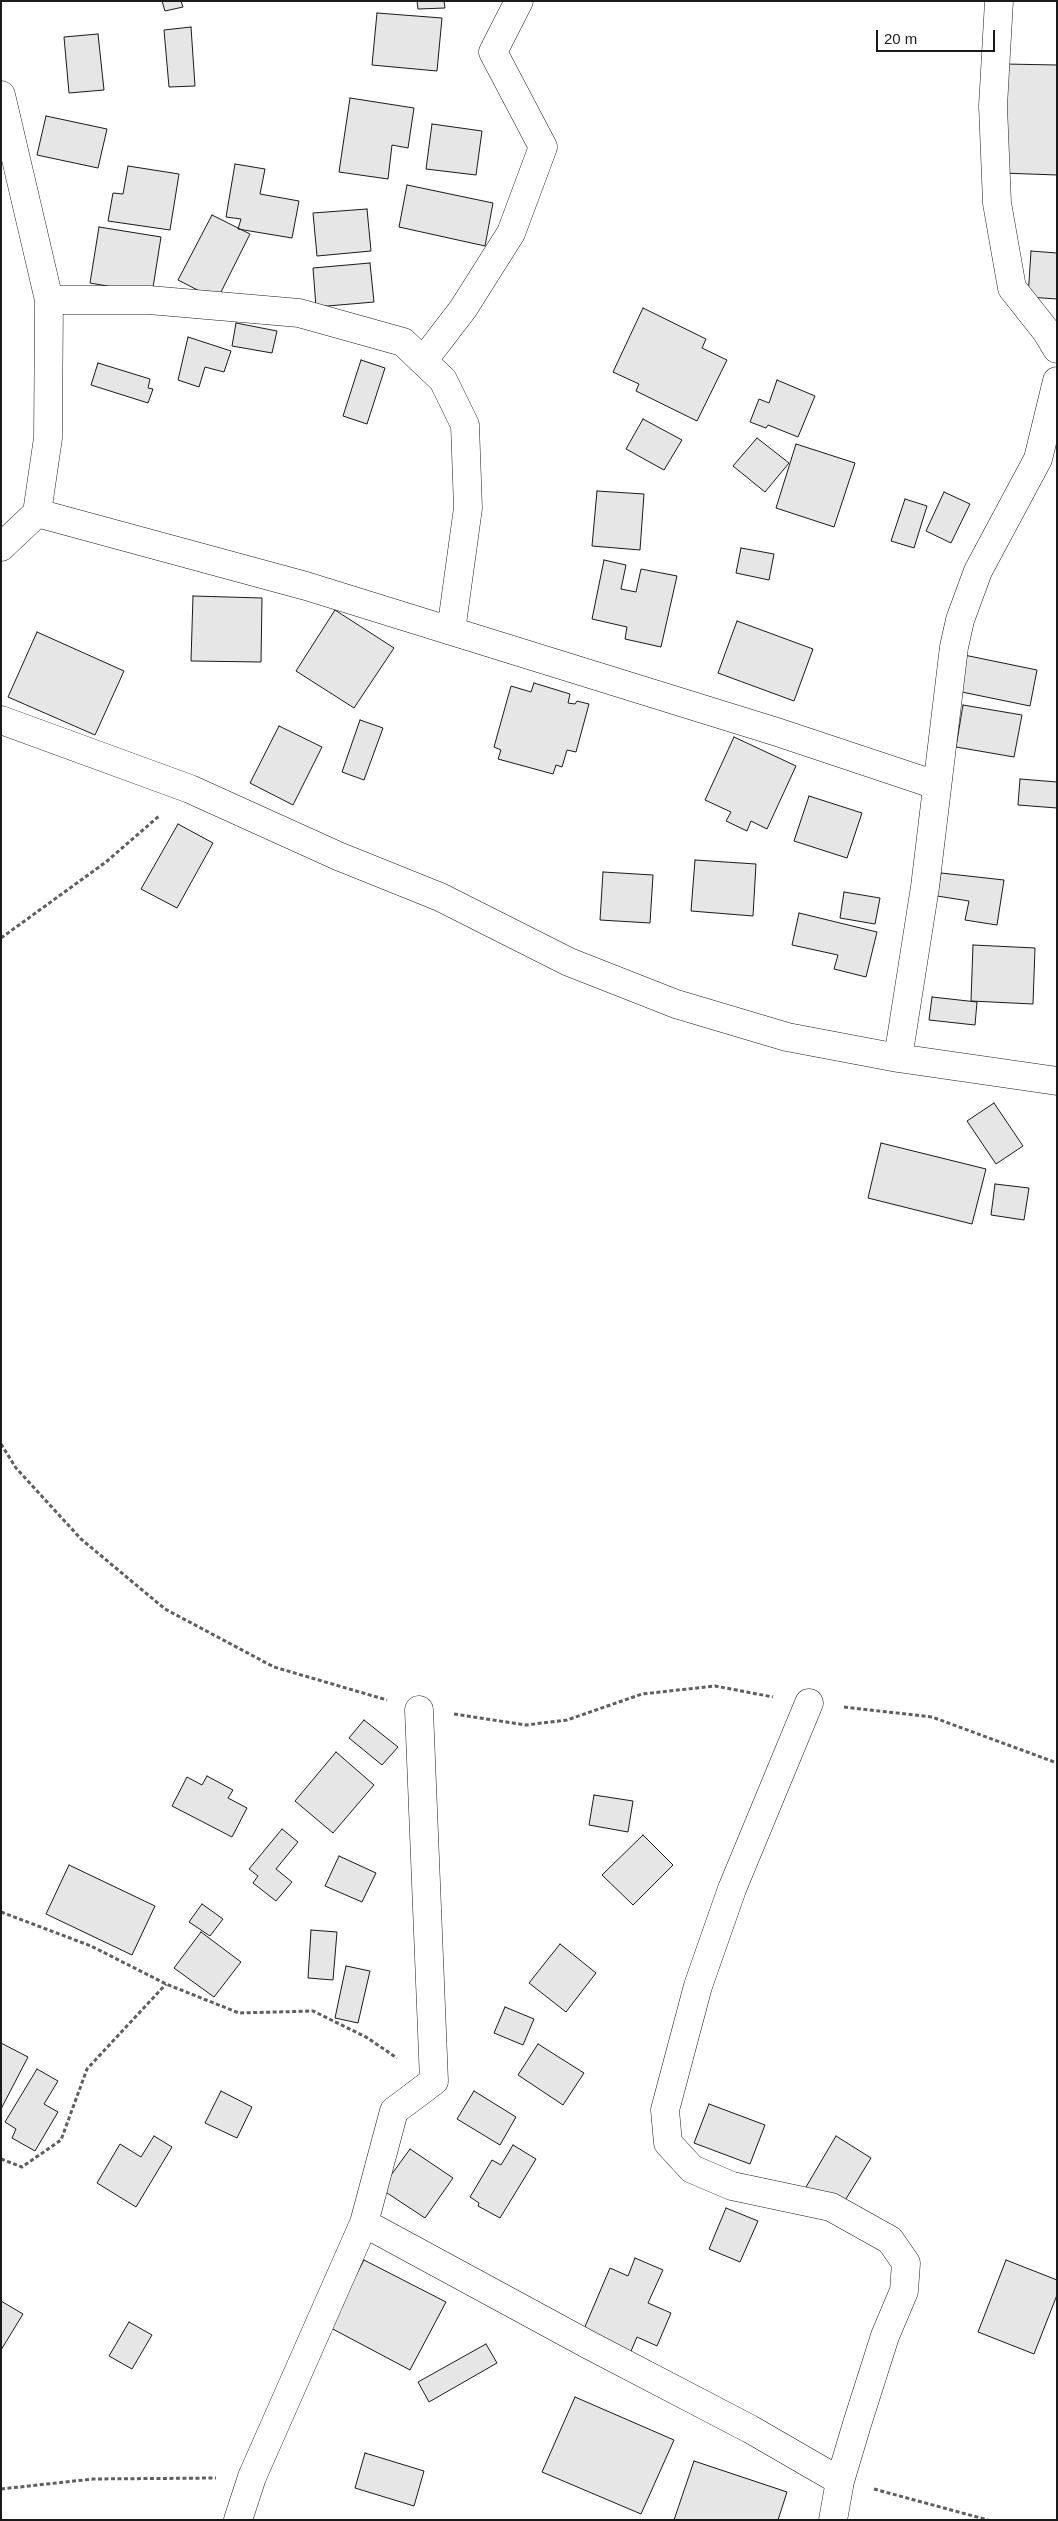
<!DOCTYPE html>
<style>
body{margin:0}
#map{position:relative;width:1058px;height:2521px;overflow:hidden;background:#fff;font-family:Helvetica,sans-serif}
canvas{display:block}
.frame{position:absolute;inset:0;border:2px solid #1a1a1a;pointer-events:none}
.scale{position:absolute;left:876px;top:30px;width:119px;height:22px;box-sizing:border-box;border:2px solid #1a1a1a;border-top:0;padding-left:6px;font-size:15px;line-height:18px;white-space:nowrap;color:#1a1a1a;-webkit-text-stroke:4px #fff;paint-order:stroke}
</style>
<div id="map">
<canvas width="1058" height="2521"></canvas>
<div class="frame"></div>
<div class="scale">20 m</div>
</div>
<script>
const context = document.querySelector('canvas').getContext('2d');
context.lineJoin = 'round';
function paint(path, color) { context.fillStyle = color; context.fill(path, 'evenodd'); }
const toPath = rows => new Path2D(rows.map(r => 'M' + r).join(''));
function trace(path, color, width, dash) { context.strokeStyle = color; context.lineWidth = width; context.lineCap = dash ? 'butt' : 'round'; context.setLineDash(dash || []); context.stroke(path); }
const building = toPath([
 [162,1,181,1,183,7,165,11,162,1],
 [417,1,444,1,445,8,418,9,417,1],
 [377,13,442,18,437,71,372,65,377,13],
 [191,27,195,86,169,87,164,30,191,27],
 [98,34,104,90,69,93,64,37,98,34],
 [1005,64,1057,65,1057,175,1002,173,1005,64],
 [350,98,414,108,408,148,392,145,388,179,339,172,350,98],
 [46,116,107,129,98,168,37,155,46,116],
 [432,124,482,131,476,175,426,169,432,124],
 [235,164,265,169,260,194,299,201,292,238,238,229,241,219,226,217,235,164],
 [128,166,179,174,170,230,108,221,113,193,123,194,128,166],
 [407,185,493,203,485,246,399,227,407,185],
 [367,209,371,251,317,256,313,213,367,209],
 [212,215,250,234,217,300,178,280,212,215],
 [99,227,161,237,152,294,90,283,99,227],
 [1031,251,1057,253,1057,299,1028,297,1031,251],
 [370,263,374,302,316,307,313,268,370,263],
 [643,308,706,339,702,348,727,360,697,421,636,391,639,384,613,372,643,308],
 [236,323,277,331,272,353,232,346,236,323],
 [188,337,231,351,224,372,205,367,199,387,178,380,188,337],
 [361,360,385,368,367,424,343,416,361,360],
 [98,363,150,379,148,388,153,389,148,403,91,385,98,363],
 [777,380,815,396,798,437,768,425,766,428,750,422,759,399,769,403,777,380],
 [643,419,682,440,664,470,626,449,643,419],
 [757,438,789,463,765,492,733,466,757,438],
 [796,444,855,463,834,527,776,508,796,444],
 [597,491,644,494,640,550,592,546,597,491],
 [944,492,970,504,951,543,926,531,944,492],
 [905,499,927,506,914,548,891,541,905,499],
 [741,548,774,554,769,580,736,573,741,548],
 [604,560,626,565,621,589,636,592,641,569,677,576,661,647,625,639,627,627,592,619,604,560],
 [193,596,262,598,261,662,191,661,193,596],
 [335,610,394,648,354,708,296,671,335,610],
 [737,621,813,649,794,701,718,673,737,621],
 [37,632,124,671,95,735,8,697,37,632],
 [964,655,1037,670,1030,706,957,691,964,655],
 [534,683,570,694,568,703,575,704,577,701,589,704,576,752,567,750,562,767,556,765,553,774,498,759,501,750,494,747,511,686,531,692,534,683],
 [963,705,1022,715,1014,757,956,747,963,705],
 [360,720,383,728,364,780,342,772,360,720],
 [279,726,322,747,293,805,250,783,279,726],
 [734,737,796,766,767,829,751,821,747,831,726,821,731,812,705,800,734,737],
 [1020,779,1057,782,1057,808,1018,805,1020,779],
 [809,796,862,813,847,858,794,841,809,796],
 [178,824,213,843,177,908,141,889,178,824],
 [695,860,756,864,753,916,691,911,695,860],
 [603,872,653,875,650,923,600,920,603,872],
 [941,873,1004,880,997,925,965,920,969,901,937,896,941,873],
 [844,892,880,898,875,924,840,918,844,892],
 [799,913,877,932,866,977,834,969,838,955,792,945,799,913],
 [973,945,1035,948,1033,1004,971,1001,973,945],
 [932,997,977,1002,975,1025,929,1020,932,997],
 [994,1103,1023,1146,996,1164,967,1121,994,1103],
 [881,1143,986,1169,972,1224,868,1198,881,1143],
 [995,1184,1029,1188,1024,1220,991,1215,995,1184],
 [364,1720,398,1747,382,1765,349,1738,364,1720],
 [336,1752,374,1785,333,1833,295,1801,336,1752],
 [207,1776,233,1790,228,1798,247,1808,232,1837,172,1806,187,1777,202,1785,207,1776],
 [594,1795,633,1801,628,1832,589,1825,594,1795],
 [282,1829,298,1842,276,1869,292,1882,276,1901,253,1883,258,1876,249,1869,282,1829],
 [643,1835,673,1865,633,1905,602,1875,643,1835],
 [339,1856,376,1873,362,1902,325,1886,339,1856],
 [69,1865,155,1906,132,1955,46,1914,69,1865],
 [202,1904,223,1919,210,1936,189,1922,202,1904],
 [311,1930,337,1932,333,1980,308,1978,311,1930],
 [201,1932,241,1962,214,1997,174,1968,201,1932],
 [560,1944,596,1973,566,2012,529,1983,560,1944],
 [346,1966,370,1971,358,2023,335,2018,346,1966],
 [505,2007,534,2019,523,2045,494,2033,505,2007],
 [1,2043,28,2057,1,2109,1,2043],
 [538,2044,584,2073,563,2105,518,2075,538,2044],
 [37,2069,58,2081,44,2104,58,2112,35,2151,12,2138,16,2129,5,2122,37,2069],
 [221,2091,252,2107,237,2138,205,2123,221,2091],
 [474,2091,516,2117,500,2145,457,2119,474,2091],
 [709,2104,765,2125,750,2164,694,2143,709,2104],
 [154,2136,172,2147,136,2207,97,2183,120,2144,141,2157,154,2136],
 [836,2136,871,2158,841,2207,806,2187,836,2136],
 [513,2145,536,2159,500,2218,478,2206,479,2203,470,2197,492,2160,501,2165,513,2145],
 [410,2149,453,2178,425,2218,381,2189,410,2149],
 [726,2208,758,2221,740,2262,709,2249,726,2208],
 [635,2258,663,2270,648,2303,671,2313,657,2346,637,2337,629,2356,581,2336,610,2268,628,2276,635,2258],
 [364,2260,446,2302,410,2370,329,2327,364,2260],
 [1006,2260,1057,2280,1057,2295,1034,2354,978,2332,1006,2260],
 [1,2301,23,2314,1,2350,1,2301],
 [129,2322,152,2335,132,2369,109,2356,129,2322],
 [486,2344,497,2363,429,2402,418,2382,486,2344],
 [575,2397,674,2440,641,2514,542,2472,575,2397],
 [365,2453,424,2471,414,2506,355,2488,365,2453],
 [694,2461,787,2492,778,2520,674,2520,694,2461]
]);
const path = toPath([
 [1,938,106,862,159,816],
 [1,1444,16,1468,81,1539,165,1609,274,1667,387,1700],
 [844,1707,932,1717,1057,1763],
 [454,1714,526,1725,567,1720,642,1694,715,1686,773,1697],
 [1,1912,91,1946,166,1984,239,2013,313,2011,366,2037,397,2058],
 [1,2159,22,2167,61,2140,87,2069,166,1984],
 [1,2489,93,2479,216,2478],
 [874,2489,988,2520]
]);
const street = toPath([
 [999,1,993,106,997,203,1012,288,1046,331,1057,349],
 [1,95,49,300,48,438,37,513,1,547],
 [49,300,149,300,299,313,403,342,443,380,465,425,468,508,451,631],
 [423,361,463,309,511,233,543,147,493,52,519,1],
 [37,513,306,586,777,732,936,785],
 [1,720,190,789,338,856,440,897,569,962,676,1004,787,1037,898,1058,1057,1081],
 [898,1058,925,887,954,647,960,620,978,571,1038,459,1057,381],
 [809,1703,732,1889,698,1986,665,2110,668,2143,692,2169,732,2186,831,2207,890,2240,906,2263,904,2291,885,2336,857,2424,840,2481,833,2520],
 [364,2223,589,2345,750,2429,840,2481],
 [238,2520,252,2477,364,2223,394,2111,434,2081,419,1710]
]);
paint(building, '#e6e6e6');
trace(building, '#1a1a1a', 1);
trace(street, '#1a1a1a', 29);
trace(path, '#5f5f5f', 3, [4, 2.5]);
trace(street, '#fff', 28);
</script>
